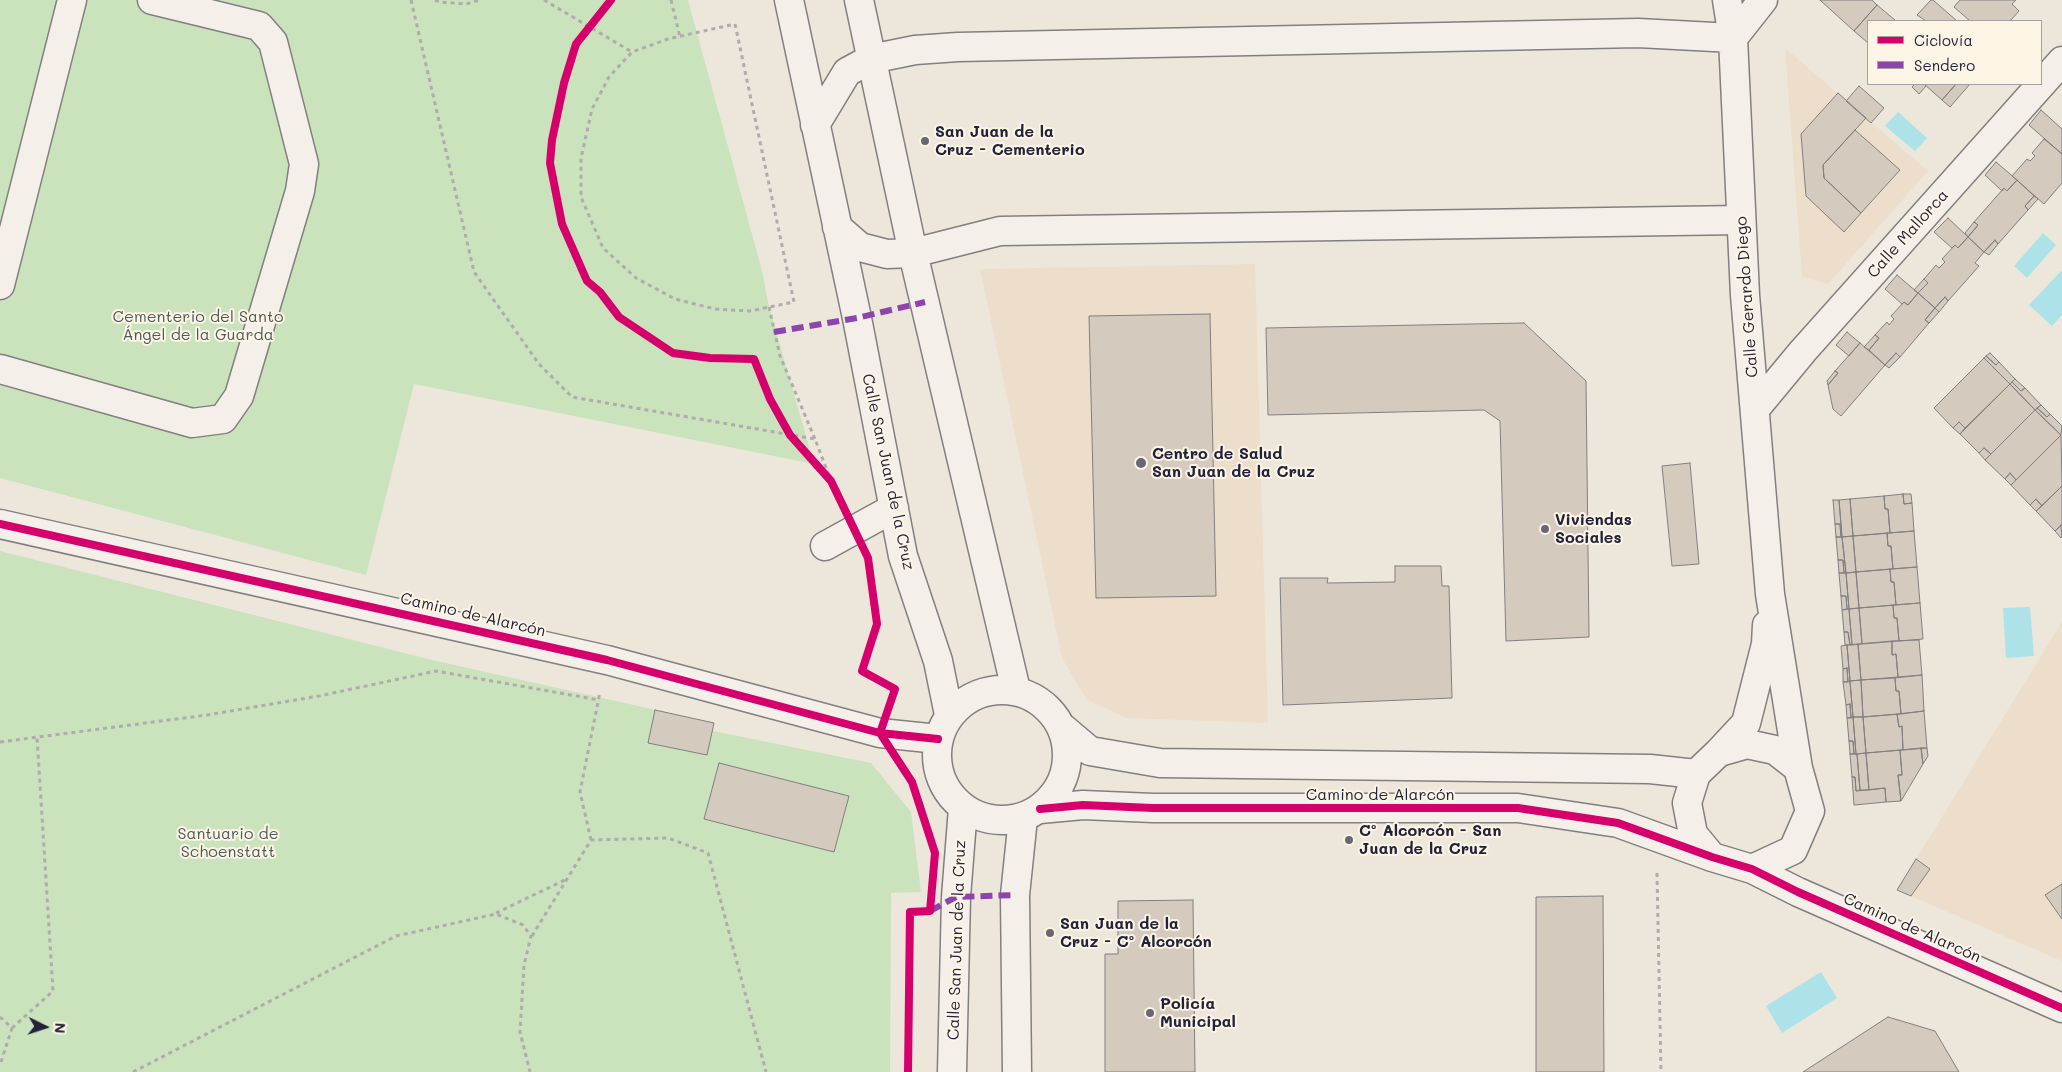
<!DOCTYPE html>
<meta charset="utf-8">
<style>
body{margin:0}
#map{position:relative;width:2062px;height:1072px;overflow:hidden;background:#ede6db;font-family:Mali,sans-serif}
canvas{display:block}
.legend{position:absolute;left:1867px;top:20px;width:175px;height:65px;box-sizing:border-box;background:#fcf5e5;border:1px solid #a5a1a1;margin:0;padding:6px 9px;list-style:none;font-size:15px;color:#22223b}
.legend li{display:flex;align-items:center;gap:10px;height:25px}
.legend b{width:25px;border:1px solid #a5a1a1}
.north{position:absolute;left:20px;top:1002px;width:50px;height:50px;-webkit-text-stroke:4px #fcf5e5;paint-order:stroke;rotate:94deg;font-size:14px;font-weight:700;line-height:20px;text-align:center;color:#22223b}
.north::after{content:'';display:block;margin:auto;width:18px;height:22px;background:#22223b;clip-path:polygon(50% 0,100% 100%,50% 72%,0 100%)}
</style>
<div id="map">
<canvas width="2062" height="1072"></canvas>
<ul class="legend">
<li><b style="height:6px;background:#d6006c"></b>Ciclovía</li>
<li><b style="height:6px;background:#8e44ad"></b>Sendero</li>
</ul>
<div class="north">N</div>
</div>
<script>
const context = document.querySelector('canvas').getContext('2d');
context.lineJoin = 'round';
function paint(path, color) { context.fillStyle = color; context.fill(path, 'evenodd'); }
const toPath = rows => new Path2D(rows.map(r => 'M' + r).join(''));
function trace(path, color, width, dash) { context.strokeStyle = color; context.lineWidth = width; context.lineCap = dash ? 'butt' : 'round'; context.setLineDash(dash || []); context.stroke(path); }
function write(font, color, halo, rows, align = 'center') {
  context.font = font + ' Mali,sans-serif'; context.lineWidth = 4; context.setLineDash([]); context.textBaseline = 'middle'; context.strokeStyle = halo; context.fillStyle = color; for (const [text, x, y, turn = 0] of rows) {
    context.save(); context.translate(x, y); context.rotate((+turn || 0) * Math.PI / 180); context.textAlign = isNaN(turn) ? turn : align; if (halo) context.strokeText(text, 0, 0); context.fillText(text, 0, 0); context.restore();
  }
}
const built = toPath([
 [1785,48,1928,171,1828,284,1802,277],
 [1255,264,1268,723,1127,718,1087,700,1062,658,980,269],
 [2062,622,2062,961,1897,890]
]);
const green = toPath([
 [0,0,688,0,762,271,769,307,814,464,414,384,366,575,0,478],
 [0,551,432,660,714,723,713,731,871,763,911,812,921,892,891,893,890,1072,0,1072]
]);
const water = toPath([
 [1898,112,1927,138,1915,151,1885,126],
 [2043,233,2056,245,2027,278,2014,266],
 [2062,270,2062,315,2052,326,2029,305],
 [2030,607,2034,656,2006,658,2003,608],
 [1821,972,1837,998,1782,1033,1766,1006]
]);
const building = toPath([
 [1820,0,1872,0,1877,5,1854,31,1820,0],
 [1931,0,1933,0,1957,21,1926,21,1917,15,1931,0],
 [1960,0,2016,0,2012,4,2019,11,2010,21,1970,21,1954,7,1960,0],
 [1877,5,1896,21,1868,21,1868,43,1854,31,1877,5],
 [1915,84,1924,84,1926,86,1919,94,1912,87,1915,84],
 [1924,84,1956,84,1942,100,1924,84],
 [1956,84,1970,84,1950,107,1942,100,1956,84],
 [1859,86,1884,108,1871,123,1846,101,1859,86],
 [1838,93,1866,118,1823,165,1824,178,1861,213,1844,232,1806,196,1801,134,1838,93],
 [2041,110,2062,129,2062,154,2029,125,2041,110],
 [1855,130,1900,170,1861,213,1824,178,1823,165,1855,130],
 [2044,139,2062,154,2062,183,2044,204,2012,176,2027,159,2030,161,2035,156,2032,153,2044,139],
 [1996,162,2017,180,2007,191,2004,188,2002,191,1985,175,1996,162],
 [2017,180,2034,196,2025,206,2028,210,1998,244,1995,240,1984,252,1968,237,1978,225,1974,222,2004,188,2007,191,2017,180],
 [2034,196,2038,199,2028,210,2025,206,2034,196],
 [1948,218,1968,237,1958,248,1955,245,1952,248,1934,232,1948,218],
 [1974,222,1978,225,1968,237,1965,233,1974,222],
 [1968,237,1984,252,1975,263,1979,266,1948,301,1945,297,1935,308,1918,293,1928,283,1924,279,1936,265,1939,268,1945,262,1942,259,1955,245,1958,248,1968,237],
 [1995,240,1998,244,1989,255,1984,252,1995,240],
 [1897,275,1918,293,1908,305,1904,302,1902,304,1885,289,1897,275],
 [1924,279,1928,283,1918,293,1914,290,1924,279],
 [1918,293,1935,308,1925,320,1929,323,1900,357,1896,353,1885,365,1869,350,1879,338,1875,335,1887,322,1889,325,1894,319,1891,316,1904,302,1908,305,1918,293],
 [1945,297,1948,301,1939,312,1935,308,1945,297],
 [1935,308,1939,312,1929,323,1925,320,1935,308],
 [1210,314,1216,596,1096,598,1089,316,1210,314],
 [1524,323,1586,381,1589,637,1506,641,1500,421,1484,410,1268,415,1266,328,1524,323],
 [1847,332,1860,343,1849,356,1836,345,1847,332],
 [1875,335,1879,338,1869,350,1864,347,1875,335],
 [1860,343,1885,365,1841,416,1833,409,1828,385,1838,373,1835,371,1860,343],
 [1896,353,1900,357,1889,368,1885,365,1896,353],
 [1990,353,1999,362,1996,365,1986,356,1990,353],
 [1986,356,1996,365,1999,362,2015,379,2010,384,1984,358,1986,356],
 [1984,358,2010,384,1965,428,1959,422,1953,428,1934,408,1984,358],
 [1835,371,1838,373,1828,385,1827,381,1835,371],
 [2015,379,2025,388,2021,391,2012,382,2015,379],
 [2012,382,2021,391,2025,388,2041,405,2035,410,2010,384,2012,382],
 [2010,384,2035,410,1991,454,1984,448,1979,453,1960,434,2010,384],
 [2041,405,2050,414,2047,417,2037,408,2041,405],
 [2037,408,2047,417,2050,414,2062,426,2061,435,2035,410,2037,408],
 [2035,410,2061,435,2016,480,2010,473,2005,479,1985,460,2035,410],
 [1959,422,1965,428,1960,434,1953,428,1959,422],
 [2061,435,2062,486,2042,506,2036,499,2030,505,2011,485,2061,435],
 [1984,448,1991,454,1985,460,1979,453,1984,448],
 [1690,463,1699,564,1672,566,1662,466,1690,463],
 [2010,473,2016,480,2011,485,2005,479,2010,473],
 [2062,486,2062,525,2055,531,2036,511,2062,486],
 [1903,494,1904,504,1912,503,1914,531,1890,533,1888,509,1885,509,1884,496,1903,494],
 [1903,494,1911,494,1912,503,1904,504,1903,494],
 [1884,496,1885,509,1888,509,1890,533,1853,536,1850,499,1884,496],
 [1850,499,1853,536,1842,537,1839,500,1850,499],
 [2036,499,2042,506,2036,511,2030,505,2036,499],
 [1833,500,1839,500,1842,537,1841,537,1840,524,1835,524,1833,500],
 [1835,524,1840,524,1841,537,1836,537,1835,524],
 [2061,525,2062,537,2061,538,2055,531,2061,525],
 [1914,531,1917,567,1893,569,1891,546,1888,546,1887,533,1914,531],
 [1887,533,1888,546,1891,546,1893,569,1856,572,1853,536,1887,533],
 [1853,536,1856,572,1846,573,1842,537,1853,536],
 [1836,537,1842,537,1846,573,1844,573,1843,560,1838,560,1836,537],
 [1838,560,1843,560,1844,573,1839,573,1838,560],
 [1395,566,1441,566,1442,586,1449,586,1452,698,1283,705,1280,578,1328,578,1327,583,1395,582,1395,566],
 [1917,567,1920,603,1896,605,1894,582,1891,582,1890,569,1917,567],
 [1890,569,1891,582,1894,582,1896,605,1859,608,1856,572,1890,569],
 [1856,572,1859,608,1849,609,1846,573,1856,572],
 [1839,573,1846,573,1849,609,1847,609,1846,596,1841,596,1839,573],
 [1841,596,1846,596,1847,609,1842,610,1841,596],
 [1920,603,1923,639,1899,641,1897,618,1894,618,1893,605,1920,603],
 [1893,605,1894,618,1897,618,1899,641,1862,644,1859,608,1893,605],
 [1859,608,1862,644,1852,645,1849,609,1859,608],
 [1849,609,1852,645,1850,645,1848,632,1844,632,1842,610,1849,609],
 [1844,632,1848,632,1850,645,1845,645,1844,632],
 [1919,640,1922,675,1898,677,1896,654,1892,655,1892,641,1919,640],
 [1892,641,1892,655,1896,654,1898,677,1861,680,1858,644,1892,641],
 [1858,644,1861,680,1850,681,1847,645,1858,644],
 [1847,645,1850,681,1848,682,1847,668,1843,669,1841,646,1847,645],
 [1847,668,1848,682,1843,682,1843,669,1847,668],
 [1922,675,1924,711,1901,714,1899,691,1896,691,1895,678,1922,675],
 [1895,678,1896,691,1899,691,1901,714,1863,717,1861,680,1895,678],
 [1861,680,1863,717,1853,717,1850,681,1861,680],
 [1850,681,1853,717,1851,718,1850,704,1846,705,1843,682,1850,681],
 [1850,704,1851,718,1847,718,1846,705,1850,704],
 [655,710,714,723,707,755,648,743,655,710],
 [1924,711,1927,748,1903,750,1902,726,1899,727,1897,714,1924,711],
 [1897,714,1899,727,1902,726,1903,750,1866,753,1863,717,1897,714],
 [1853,717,1863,717,1866,753,1856,754,1853,717],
 [1853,717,1856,754,1854,754,1853,741,1849,741,1847,718,1853,717],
 [1849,741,1853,741,1854,754,1850,754,1849,741],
 [1921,748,1923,764,1901,801,1898,775,1902,775,1900,750,1921,748],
 [1921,748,1927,748,1928,756,1923,764,1921,748],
 [1900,750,1902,775,1898,775,1901,801,1886,802,1885,788,1869,790,1866,753,1900,750],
 [1866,753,1869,790,1860,790,1857,754,1866,753],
 [1850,754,1857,754,1860,790,1856,791,1855,777,1852,777,1850,754],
 [719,763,849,796,834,852,704,819,719,763],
 [1852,777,1855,777,1856,791,1885,788,1886,802,1854,805,1852,777],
 [1916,859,1930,869,1911,896,1897,890,1916,859],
 [2062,884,2062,919,2045,895,2062,884],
 [1603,896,1604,1072,1536,1072,1536,897,1603,896],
 [1193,900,1195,1072,1105,1072,1105,954,1118,954,1118,901,1193,900],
 [1888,1017,1935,1031,1959,1072,1803,1072,1888,1017]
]);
const path = toPath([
 [411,0,474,272,539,364,572,397,815,439,831,481],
 [435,0,440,2,466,4,480,0],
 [544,0,632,52],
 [671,0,680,37],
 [735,24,794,302,750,311,715,309,675,299,636,278,603,248,581,197,581,158,592,109,609,77,632,52,668,39,735,24],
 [769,307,780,356,815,439],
 [0,742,207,715,319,696,436,671,599,700],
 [591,840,580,792,600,692],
 [1657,873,1661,1072],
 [496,913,565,880],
 [532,936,591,840,668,838,708,853,766,1072],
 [0,1017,12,1028,0,1065],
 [12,1028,53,991,37,737],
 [133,1072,396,936,496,914,523,925,531,936,524,965,520,1032,530,1072]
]);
const minor = toPath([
 [789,0,857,318,903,556,938,661,949,715],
 [859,0,913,253,1016,690],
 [1727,0,1733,38,1745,295,1770,594,1798,768],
 [815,125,847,72,871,59,915,50,958,47,1638,33,1733,38,1763,0],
 [837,227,860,247,887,254,913,253,1000,231,1741,220],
 [0,285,72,0],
 [0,369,192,423,223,419,239,396,300,191,304,164,273,42,259,26,152,0],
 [1755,409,1803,351,2062,61],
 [0,524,607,660,880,733,938,739],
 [825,546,894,508],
 '937 755a65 65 0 1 1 130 0a65 65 0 1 1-130 0Z',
 [1064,729,1090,751,1160,763,1650,769,1696,774],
 [1719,752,1746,723,1766,644,1767,625],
 [1040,809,1083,805,1153,808,1518,808,1618,823,1712,857,1752,869,1798,892,2062,1008],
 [1712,857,1693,834,1687,803,1696,774,1719,752,1747,744,1775,750,1798,768,1810,811,1793,850,1752,869],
 [952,1072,956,897,963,808],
 [1017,1072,1015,895,1023,818]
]);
const quiet = toPath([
 [774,332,857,318,925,302],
 [930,911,956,897,1015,895]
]);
const cycleway = toPath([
 [611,0,576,44,564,83,552,140,550,163,562,224,587,281,600,292,619,317,673,353,710,358,754,359,770,399,790,435,831,481,868,558,877,624,862,671,895,689,880,733,912,782,935,853,930,911,910,912,908,1072],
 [0,524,607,660,880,733,938,739],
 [1040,809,1083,805,1153,808,1518,808,1618,823,1712,857,1752,869,1798,892,2062,1008]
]);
const markers = [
 [925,141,5,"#696773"],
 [1141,463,6,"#696773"],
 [1545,529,5,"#696773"],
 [1349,840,5,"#696773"],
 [1050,933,5,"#696773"],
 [1150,1013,5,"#696773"]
];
const poiNames = [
 ["San Juan de la",935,132],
 ["Cruz - Cementerio",935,150],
 ["Centro de Salud",1152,454],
 ["San Juan de la Cruz",1152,472],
 ["Viviendas",1555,520],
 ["Sociales",1555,538],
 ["Cº Alcorcón - San",1359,831],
 ["Juan de la Cruz",1359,849],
 ["San Juan de la",1060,924],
 ["Cruz - Cº Alcorcón",1060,942],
 ["Policía",1160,1004],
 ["Municipal",1160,1022]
];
const streetNames = [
 ["Calle Mallorca",1908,234,-48],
 ["Calle Gerardo Diego",1747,297,-94],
 ["Calle San Juan de la Cruz",888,472,78],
 ["Camino de Alarcón",473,615,13],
 ["Camino de Alarcón",1380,795],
 ["Camino de Alarcón",1912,928,24],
 ["Calle San Juan de la Cruz",957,940,-88]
];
const parkNames = [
 ["Cementerio del Santo",198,317],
 ["Ángel de la Guarda",198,335],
 ["Santuario de",228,834],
 ["Schoenstatt",228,852]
];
paint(built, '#eddecb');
paint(green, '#cae3bc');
paint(water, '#ace2e8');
paint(building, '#d5cabe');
trace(building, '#827f7f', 1);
trace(minor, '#827f7f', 31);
trace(path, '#afacab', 3, [4, 4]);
trace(minor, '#f4f0e9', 28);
trace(quiet, '#8e44ad', 6, [12, 6]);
trace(cycleway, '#d6006c', 8);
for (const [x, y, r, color] of markers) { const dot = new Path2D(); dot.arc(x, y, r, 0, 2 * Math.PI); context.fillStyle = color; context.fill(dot); trace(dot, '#fcf5e5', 2); }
write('bold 16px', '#22223b', '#fcf5e5', poiNames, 'left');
write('16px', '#22223b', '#fcf5e5', streetNames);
write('16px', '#4c5b5a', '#fcf5e5', parkNames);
</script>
